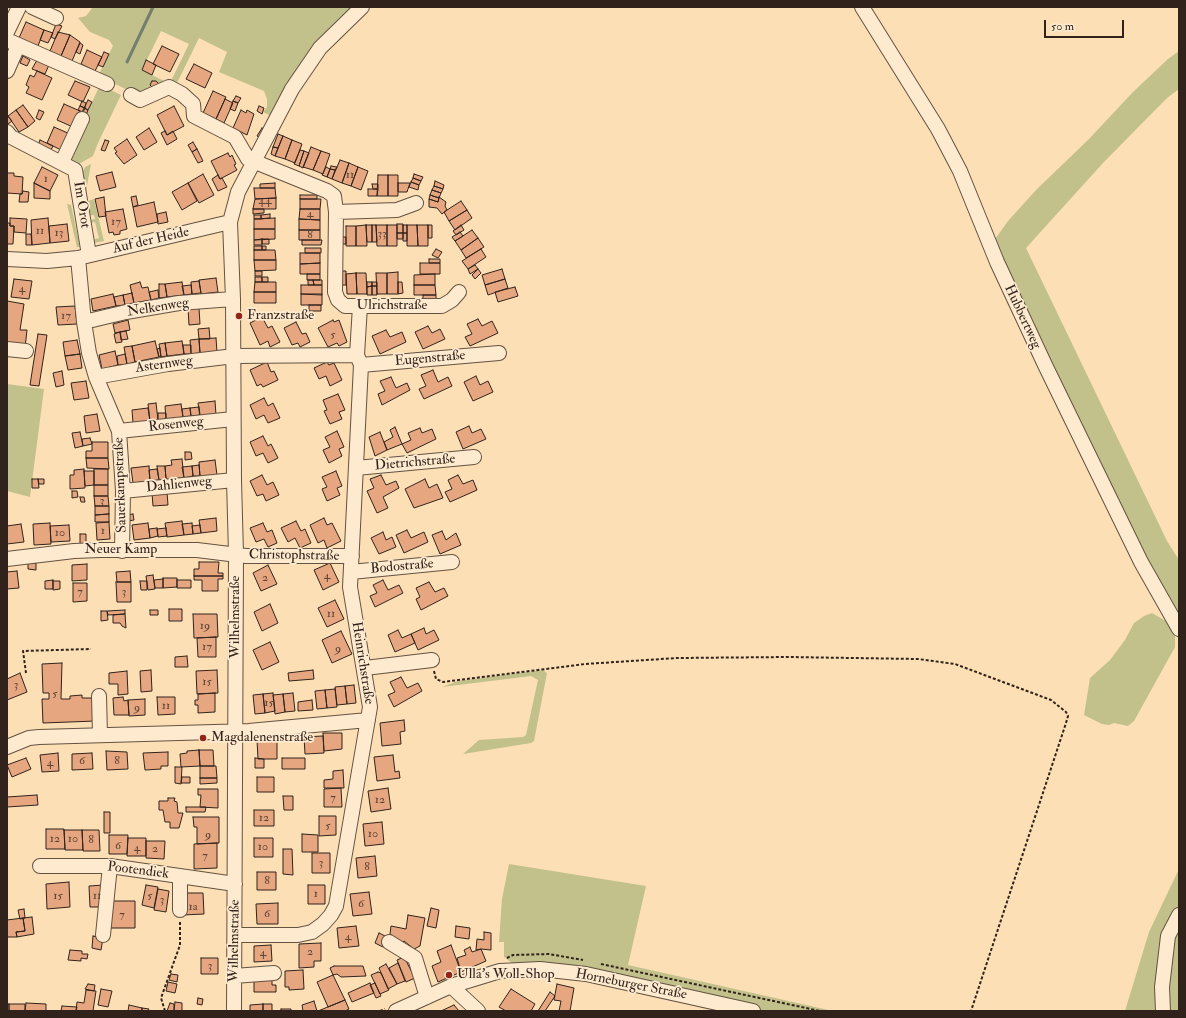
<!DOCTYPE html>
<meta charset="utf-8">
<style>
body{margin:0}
#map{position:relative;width:1186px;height:1018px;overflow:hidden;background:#fcdfb5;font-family:"IM FELL Double Pica",serif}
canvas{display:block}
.frame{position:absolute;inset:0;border:8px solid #31231c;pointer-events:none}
.scale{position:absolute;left:1044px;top:20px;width:80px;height:18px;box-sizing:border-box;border:2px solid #31231c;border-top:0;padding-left:5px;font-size:12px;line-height:14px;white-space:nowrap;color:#31231c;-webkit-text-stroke:3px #fdeacf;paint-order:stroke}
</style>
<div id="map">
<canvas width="1186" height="1018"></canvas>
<div class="frame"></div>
<div class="scale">50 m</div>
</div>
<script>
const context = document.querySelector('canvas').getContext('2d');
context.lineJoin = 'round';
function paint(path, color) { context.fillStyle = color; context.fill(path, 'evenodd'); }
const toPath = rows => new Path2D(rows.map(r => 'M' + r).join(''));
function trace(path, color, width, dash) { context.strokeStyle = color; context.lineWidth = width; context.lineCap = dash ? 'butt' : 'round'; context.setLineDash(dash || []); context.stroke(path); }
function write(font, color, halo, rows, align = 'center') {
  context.font = font + ' "IM FELL Double Pica",serif'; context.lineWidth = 3.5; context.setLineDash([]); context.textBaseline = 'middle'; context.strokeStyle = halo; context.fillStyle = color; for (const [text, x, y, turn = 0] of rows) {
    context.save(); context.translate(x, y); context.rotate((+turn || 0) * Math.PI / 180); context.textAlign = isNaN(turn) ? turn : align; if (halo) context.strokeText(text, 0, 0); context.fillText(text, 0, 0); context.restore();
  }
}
const green = toPath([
 [93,7,352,7,273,117,263,112,267,107,267,99,264,91,219,72,227,52,199,38,175,87,169,85,189,44,161,31,142,70,164,81,161,87,145,95,132,92,98,76,113,46,109,40,90,32,78,18,86,16],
 [1179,51,1179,89,1167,98,1103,163,1026,248,1167,541,1179,560,1179,624,993,242,1008,221,1036,190,1089,139,1133,92,1168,59],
 [100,85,121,95,98,143,93,156,79,164,66,158],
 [91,164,86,191,82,193,80,178,85,167],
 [94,199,104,241,94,243,92,240,99,238,95,222,87,224,87,221,95,219,94,215,86,216,86,202],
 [67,204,71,205,80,247,77,247],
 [7,384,44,389,30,497,7,491],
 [1152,613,1166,621,1175,634,1175,647,1134,721,1128,726,1114,723,1109,725,1102,724,1084,715,1090,678,1110,660,1125,640,1134,623,1144,616],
 [543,670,547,673,534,741,531,743,463,754,479,740,523,737,526,735,538,680,531,676,442,687,458,681],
 [509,864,646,886,628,965,833,1011,755,1011,540,962,512,963,504,957,504,942,499,942,502,899],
 [1179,869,1179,1011,1125,1011,1149,932]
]);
const stream = toPath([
 [127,62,153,7]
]);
const building = toPath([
 [26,22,44,30,38,46,19,38,26,22],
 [56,24,62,26,55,39,51,37,56,24],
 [44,30,53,33,48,43,40,40,44,30],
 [58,32,70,35,61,56,50,51,58,32],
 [70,35,80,42,72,61,61,56,70,35],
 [80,43,83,45,80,54,76,52,80,43],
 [162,46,179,54,170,72,153,64,162,46],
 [87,50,102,57,95,71,81,64,87,50],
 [104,52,109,54,103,67,98,65,104,52],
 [23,56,30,60,27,66,20,63,23,56],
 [37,60,49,65,45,74,32,69,37,60],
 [146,60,156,65,152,75,142,70,146,60],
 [194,64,212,73,205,88,186,79,194,64],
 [37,71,52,78,42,100,26,93,29,87,26,85,30,75,34,77,37,71],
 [75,81,90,87,83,102,68,95,75,81],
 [152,81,156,81,159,84,157,88,153,88,150,85,152,81],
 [213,91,226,97,216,119,203,113,213,91],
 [236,96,241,98,238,103,233,101,236,96],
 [225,99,233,103,224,123,216,119,225,99],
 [88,100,92,102,88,110,84,108,88,100],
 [82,101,86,103,85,108,80,106,82,101],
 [233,101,238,103,235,111,230,109,233,101],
 [64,104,80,111,73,127,57,120,64,104],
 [23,105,35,121,28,127,16,110,23,105],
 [80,106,85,108,83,112,78,110,80,106],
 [174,106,184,126,167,135,157,115,174,106],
 [259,106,264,108,262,114,257,111,259,106],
 [84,108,88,110,85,118,80,117,84,108],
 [16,110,28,127,19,132,8,116,16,110],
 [39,110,44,112,40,120,36,118,39,110],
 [241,110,246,113,247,110,254,114,247,135,233,128,241,110],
 [7,115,12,121,8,124,7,122,7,115],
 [54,127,70,134,61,150,47,143,54,127],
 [149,128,157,142,144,150,136,137,149,128],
 [262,128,266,130,262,138,257,136,262,128],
 [165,131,167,135,173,131,177,139,167,145,161,133,165,131],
 [278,134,283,136,278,148,273,147,278,134],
 [283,136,292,140,285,159,275,156,283,136],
 [127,139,137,155,124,164,115,153,117,152,114,148,127,139],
 [40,140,53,146,51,150,38,145,40,140],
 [105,140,109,141,105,151,101,150,105,140],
 [292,140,302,144,295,163,285,159,292,140],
 [193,142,197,149,192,152,188,145,193,142],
 [273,147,278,148,275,156,271,154,273,147],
 [311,147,321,151,313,170,303,167,311,147],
 [197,149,203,161,198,163,192,152,197,149],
 [300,150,304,151,299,166,294,164,300,150],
 [304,151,309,153,303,168,299,166,304,151],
 [321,151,330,154,323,174,313,170,321,151],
 [228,153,230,157,232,155,236,164,234,165,237,170,220,179,211,161,228,153],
 [340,160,349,163,342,183,332,179,340,160],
 [349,163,358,167,351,186,342,183,349,163],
 [331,166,337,167,335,170,330,169,331,166],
 [42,167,58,175,50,191,34,183,42,167],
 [326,167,330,169,327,177,322,175,326,167],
 [358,167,368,171,361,190,351,186,358,167],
 [330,169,335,170,332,179,327,177,330,169],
 [112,172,116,187,100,191,96,176,112,172],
 [7,173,14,173,14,176,23,177,22,194,7,193,7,173],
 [203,174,214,195,199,203,188,183,203,174],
 [414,174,423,177,421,181,413,178,414,174],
 [218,175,220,179,222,178,227,187,218,191,212,179,218,175],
 [378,175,388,175,388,196,377,196,378,175],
 [388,175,398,175,398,196,388,196,388,175],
 [413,178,421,181,419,185,411,182,413,178],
 [435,181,444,185,443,189,434,186,435,181],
 [411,182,419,185,418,190,409,187,411,182],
 [34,183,50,191,50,199,34,198,34,183],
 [188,183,197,201,182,210,172,192,188,183],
 [275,183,275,188,260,188,260,184,275,183],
 [398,183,410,183,407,192,398,192,398,183],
 [372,184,378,184,378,189,373,189,372,184],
 [434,186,443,189,441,193,432,190,434,186],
 [254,188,275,188,276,198,255,199,254,188],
 [368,189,378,189,377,196,368,196,368,189],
 [432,190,441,193,439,198,430,195,432,190],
 [23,191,29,192,28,202,19,202,20,194,22,194,23,191],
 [300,195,317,195,317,199,300,199,300,195],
 [430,195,439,198,438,202,429,199,430,195],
 [136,196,138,205,133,207,131,197,136,196],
 [104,197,106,216,99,217,95,199,104,197],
 [439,197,446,202,445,206,447,210,442,214,437,208,429,207,429,199,438,202,439,197],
 [276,198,276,209,253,209,255,199,276,198],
 [300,199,321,199,320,209,300,209,300,199],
 [461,201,467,210,449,221,444,212,461,201],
 [154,202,158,222,137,227,133,207,154,202],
 [123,209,127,229,120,231,120,234,114,235,113,232,109,233,105,212,123,209],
 [253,209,264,209,264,213,253,214,253,209],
 [300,209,320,209,320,220,299,219,300,209],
 [467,210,472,218,455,230,449,221,467,210],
 [166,212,168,222,158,224,157,214,166,212],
 [270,214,270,218,261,219,261,215,270,214],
 [254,215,261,215,261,219,254,219,254,215],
 [10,218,27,219,26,233,14,232,14,226,10,226,10,218],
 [48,218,50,243,32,245,31,220,48,218],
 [275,218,275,229,254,229,254,219,275,218],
 [299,219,320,220,320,230,299,230,299,219],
 [7,223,10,223,10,226,14,226,13,244,7,244,7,223],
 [67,224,69,241,50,243,49,226,67,224],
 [397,224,403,224,403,233,397,233,397,224],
 [366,225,367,246,356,246,356,226,366,225],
 [366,225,372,225,372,242,367,242,366,225],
 [372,225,376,225,377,242,372,242,372,225],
 [376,225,387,225,387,246,377,246,376,225],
 [387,225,397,225,397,246,387,246,387,225],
 [403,225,407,225,407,233,403,233,403,225],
 [407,225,417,225,418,246,407,246,407,225],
 [417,225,428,225,428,246,418,246,417,225],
 [428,225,432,225,432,238,428,238,428,225],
 [461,225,464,230,456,235,453,231,461,225],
 [346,226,356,226,356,246,346,246,346,226],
 [254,229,275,229,275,239,254,240,254,229],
 [299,230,320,230,320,240,299,240,299,230],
 [472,230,478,238,461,250,455,241,472,230],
 [460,232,463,236,455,241,452,237,460,232],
 [397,233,403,233,403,239,397,239,397,233],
 [403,233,407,233,407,241,403,241,403,233],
 [26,234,31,234,32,245,26,245,26,234],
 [341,237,346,237,346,244,342,244,341,237],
 [478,238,484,247,466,258,461,250,478,238],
 [262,239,269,239,269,244,262,244,262,239],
 [262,239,262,245,254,245,254,240,262,239],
 [302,240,322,240,321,245,302,245,302,240],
 [254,246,262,246,262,250,254,250,254,246],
 [262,246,266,246,266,250,262,250,262,246],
 [305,248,321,248,321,253,305,253,305,248],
 [436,249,442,252,438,258,432,255,436,249],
 [481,249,486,257,468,269,462,261,481,249],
 [254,250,275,250,276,260,254,260,254,250],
 [300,253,320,253,320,263,300,264,300,253],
 [429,259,440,259,440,263,429,263,429,259],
 [254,260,276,260,276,270,255,271,254,260],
 [320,263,320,274,300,274,300,264,320,263],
 [420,263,440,263,440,274,420,274,420,263],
 [475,265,478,269,470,274,468,269,475,265],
 [478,269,481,273,475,279,472,275,478,269],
 [502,269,505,279,485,285,482,275,502,269],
 [255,271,262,271,262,276,255,276,255,271],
 [341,271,346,271,346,285,341,285,341,271],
 [398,272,398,294,387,294,387,273,398,272],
 [356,273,366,273,367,294,357,294,356,273],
 [356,273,357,294,347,294,346,274,356,273],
 [376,273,387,273,387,294,377,294,376,273],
 [307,274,320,274,320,280,307,280,307,274],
 [435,274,435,285,414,285,414,275,435,274],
 [255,277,262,277,262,282,255,282,255,277],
 [262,277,268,277,268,282,262,282,262,277],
 [216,278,218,292,201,294,199,280,216,278],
 [14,279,32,281,29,299,11,297,14,279],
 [505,279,508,288,488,295,485,285,505,279],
 [308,280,313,280,314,285,308,285,308,280],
 [313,280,322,280,322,285,314,285,313,280],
 [199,281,201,293,192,294,191,282,199,281],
 [140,282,142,288,148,287,151,300,134,303,130,285,140,282],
 [182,282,184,295,167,297,165,284,182,282],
 [255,282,276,282,276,292,254,292,255,282],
 [367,282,372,282,372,286,367,287,367,282],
 [372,282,377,282,377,286,372,286,372,282],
 [398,282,402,282,403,293,398,294,398,282],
 [159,284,165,284,167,297,159,298,159,284],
 [191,285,192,294,184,295,182,286,191,285],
 [301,285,322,285,322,295,301,294,301,285],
 [414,285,435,285,436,295,414,295,414,285],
 [372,286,377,286,377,295,372,295,372,286],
 [372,286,372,295,367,295,367,287,372,286],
 [515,287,518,296,498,302,495,292,515,287],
 [158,290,159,298,151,300,149,292,158,290],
 [254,292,276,292,276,303,254,303,254,292],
 [132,293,134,303,125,305,123,295,132,293],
 [113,294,116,306,93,311,91,299,113,294],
 [301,294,322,294,322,305,301,305,301,294],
 [123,295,125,305,116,306,114,297,123,295],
 [423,295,436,295,436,302,423,302,423,295],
 [7,301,24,304,20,330,27,330,25,348,7,346,7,301],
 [309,305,321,305,321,311,309,311,309,305],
 [75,306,77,324,58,325,56,307,75,306],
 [199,308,200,324,189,325,188,309,199,308],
 [262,317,268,328,272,326,280,342,270,347,268,341,260,345,250,323,262,317],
 [478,319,482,326,492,321,498,333,470,346,465,337,472,334,467,324,478,319],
 [128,320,130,330,115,333,113,324,128,320],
 [333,320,334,322,339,320,347,342,339,346,337,343,328,347,318,328,333,320],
 [296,322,302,334,306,333,310,342,300,347,298,343,292,345,284,328,296,322],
 [428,326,432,333,440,329,445,339,423,349,415,332,428,326],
 [209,328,210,339,199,339,198,329,209,328],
 [386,330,390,337,402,332,406,342,380,354,372,336,386,330],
 [126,331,128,339,121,340,120,332,126,331],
 [120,332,122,342,116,343,114,334,120,332],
 [38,334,47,335,39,386,30,385,38,334],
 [216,338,217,352,200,353,199,339,216,338],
 [199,339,200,353,191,354,190,340,199,339],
 [77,340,80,354,65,356,63,342,77,340],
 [155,341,159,357,135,362,132,346,155,341],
 [182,341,184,354,167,356,165,343,182,341],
 [165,343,167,356,161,357,159,344,165,343],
 [183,345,191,345,191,354,184,354,183,345],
 [132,346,135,362,127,364,124,347,132,346],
 [160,348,161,357,159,357,157,349,160,348],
 [115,351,118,365,102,369,99,355,115,351],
 [80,354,82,368,68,370,65,356,80,354],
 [125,354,127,364,118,365,117,356,125,354],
 [267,362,271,372,274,371,278,380,263,387,261,384,257,386,250,370,267,362],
 [327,362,329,365,334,363,342,380,330,386,326,376,319,379,314,368,327,362],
 [433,370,438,382,448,377,452,386,424,399,419,389,426,386,421,375,433,370],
 [62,371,64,385,56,387,53,373,62,371],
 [476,376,480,385,488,381,493,392,473,401,464,382,476,376],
 [391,377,396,388,407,383,410,390,382,405,378,394,385,391,380,381,391,377],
 [86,381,89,398,74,400,71,383,86,381],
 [338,394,345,410,339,412,342,419,330,424,324,411,327,410,323,400,338,394],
 [264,398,268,406,273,403,280,418,268,423,264,415,256,419,250,405,264,398],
 [215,401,216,415,200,417,198,403,215,401],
 [156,403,158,420,150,421,148,404,156,403],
 [181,404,183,417,166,419,165,406,181,404],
 [199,407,200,415,191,416,190,408,199,407],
 [148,408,150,421,133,423,132,410,148,408],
 [190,408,191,416,183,417,182,409,190,408],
 [158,413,166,413,166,419,158,420,158,413],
 [97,414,100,431,86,433,84,416,97,414],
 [469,426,472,433,481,429,486,439,463,449,456,432,469,426],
 [395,427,402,444,387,450,384,442,393,437,390,430,395,427],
 [420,428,422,433,432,429,436,439,407,453,402,444,411,440,408,433,420,428],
 [337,431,344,447,339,449,342,456,329,463,323,450,330,447,325,437,337,431],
 [80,432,83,446,75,448,72,433,80,432],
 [380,432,387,450,375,456,369,437,380,432],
 [263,436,268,446,271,444,278,458,268,463,263,453,256,456,250,442,263,436],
 [90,438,92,444,83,446,82,439,90,438],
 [92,442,108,442,108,458,86,458,86,451,92,451,92,442],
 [185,452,191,452,192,459,185,460,185,452],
 [86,458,108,458,109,469,87,468,86,458],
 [182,459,184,478,166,479,165,466,172,465,171,460,182,459],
 [215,460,217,475,200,477,199,462,215,460],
 [199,465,200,476,193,476,192,466,199,465],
 [149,466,150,481,133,483,131,468,149,466],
 [157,466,165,466,166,479,159,480,157,466],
 [192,466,193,476,184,478,182,467,192,466],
 [84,469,85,488,70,489,70,475,74,475,74,470,84,469],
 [94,469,108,469,108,485,94,485,94,469],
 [157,469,159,480,150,481,149,470,157,469],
 [84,471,94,471,94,485,85,486,84,471],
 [336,471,342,486,337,488,340,495,327,501,322,489,327,487,322,477,336,471],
 [262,475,267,485,273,482,279,495,266,501,263,494,257,496,250,481,262,475],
 [381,475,386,485,396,481,399,488,383,497,388,508,377,513,367,491,374,488,370,479,381,475],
 [458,475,463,484,473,480,477,490,450,502,445,492,452,489,448,480,458,475],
 [32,479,38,479,39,488,32,488,32,479],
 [38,479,44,479,44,484,39,484,38,479],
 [425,479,429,488,437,484,443,498,414,508,405,489,425,479],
 [94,485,108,485,108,496,94,496,94,485],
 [72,491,77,491,78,497,72,498,72,491],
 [167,492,168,505,153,506,152,493,167,492],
 [94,496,108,496,109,506,95,506,94,496],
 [80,497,84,497,85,502,81,502,80,497],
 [95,506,109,506,109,514,95,515,95,506],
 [109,514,109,522,95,522,95,515,109,514],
 [133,514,134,520,128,521,127,515,133,514],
 [216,518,217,531,201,533,199,520,216,518],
 [324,518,327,525,332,523,341,541,327,548,324,540,318,543,310,525,324,518],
 [182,521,184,535,167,537,165,523,182,521],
 [296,521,301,531,305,529,311,543,300,548,295,538,288,542,281,528,296,521],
 [109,522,110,539,97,540,96,523,109,522],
 [50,523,51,544,34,545,33,524,50,523],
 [148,523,150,538,134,540,132,525,148,523],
 [192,523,193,534,184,535,182,524,192,523],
 [263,523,267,532,272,530,277,543,268,547,264,539,256,542,250,528,263,523],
 [21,524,24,542,7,544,7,526,21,524],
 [69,525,70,541,51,542,50,526,69,525],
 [200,525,201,533,193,534,192,526,200,525],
 [157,528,158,536,150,538,149,529,157,528],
 [166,528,167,536,158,537,157,529,166,528],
 [407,530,411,538,424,532,428,542,404,553,396,535,407,530],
 [442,531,446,540,456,533,461,545,440,554,432,535,442,531],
 [383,532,386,540,392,537,396,547,379,554,371,538,383,532],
 [80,534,86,534,86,544,80,544,80,534],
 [199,562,219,562,218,573,223,573,223,576,194,576,194,569,199,569,199,562],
 [28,563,36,563,36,570,28,569,28,563],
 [330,563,339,582,323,590,314,570,330,563],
 [87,564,87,580,72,581,72,565,87,564],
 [268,565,277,584,261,591,253,573,268,565],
 [17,571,19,588,7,589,7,572,17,571],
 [130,571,131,582,117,582,116,572,130,571],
 [153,575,155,589,148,590,146,576,153,575],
 [194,576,223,576,223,579,218,579,218,591,202,591,202,580,194,580,194,576],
 [163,578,177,578,177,587,163,588,163,578],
 [163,579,163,588,155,588,154,580,163,579],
 [53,580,53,589,45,589,45,581,53,580],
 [177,580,191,580,191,588,177,588,177,580],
 [383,580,388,590,399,585,403,593,375,607,370,596,377,593,373,585,383,580],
 [53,581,60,581,60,589,53,590,53,581],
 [140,581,147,581,147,590,141,590,140,581],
 [116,582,131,582,131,602,117,602,116,582],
 [429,582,435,592,444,588,448,596,421,610,416,599,420,597,416,588,429,582],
 [73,583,87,583,87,601,73,602,73,583],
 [335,600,344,619,327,627,318,608,335,600],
 [270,604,278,623,262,631,254,612,270,604],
 [169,609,182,609,182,621,169,621,169,609],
 [125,610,125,614,108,615,107,611,125,610],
 [150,610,158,610,158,615,150,615,150,610],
 [101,611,107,611,108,620,101,621,101,611],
 [125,614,126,628,122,626,120,623,113,623,113,615,125,614],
 [193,614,217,614,218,637,194,638,193,614],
 [424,628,426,634,434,630,439,640,418,650,411,634,424,628],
 [398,630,402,638,411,634,415,643,395,652,388,635,398,630],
 [341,631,352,654,332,663,322,640,341,631],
 [216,637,216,657,198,657,197,638,216,637],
 [270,642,279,662,262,670,253,650,270,642],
 [187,656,188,667,175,667,175,657,187,656],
 [62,663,61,699,70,699,70,696,82,695,82,698,95,698,96,721,43,723,42,699,49,699,49,693,43,693,42,664,62,663],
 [151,670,152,691,141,692,140,671,151,670],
 [217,670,218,693,197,694,196,671,217,670],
 [313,670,314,679,289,681,288,673,313,670],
 [127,671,128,694,118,695,118,684,109,684,109,673,127,671],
 [20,673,27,692,7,700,7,679,20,673],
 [401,677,407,688,418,683,422,691,394,707,388,695,395,692,390,682,401,677],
 [354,685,356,703,347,704,345,686,354,685],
 [345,686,347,704,337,705,335,687,345,686],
 [335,689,337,707,327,708,325,690,335,689],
 [325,690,327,708,317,709,315,691,325,690],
 [215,693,215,712,198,713,198,705,195,705,195,700,198,700,198,694,215,693],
 [273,693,275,711,265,713,263,694,273,693],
 [293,693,295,711,285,712,283,694,293,693],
 [263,694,265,713,255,714,253,695,263,694],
 [283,694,285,712,275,714,273,695,283,694],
 [123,697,124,701,128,700,129,715,114,715,113,698,123,697],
 [157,697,175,697,175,714,158,715,157,697],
 [145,699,145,715,129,716,128,700,145,699],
 [312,700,313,710,298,711,298,702,312,700],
 [404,720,405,731,400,732,401,744,382,746,380,723,404,720],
 [323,733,342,733,342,749,324,751,323,733],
 [323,736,324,753,305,754,304,737,323,736],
 [257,740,277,740,277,759,258,759,257,740],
 [199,750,200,766,181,767,180,754,187,753,187,751,199,750],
 [199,750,213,750,214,766,200,766,199,750],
 [106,751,127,752,128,769,107,770,106,751],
 [168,752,168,766,161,766,161,769,145,770,143,753,168,752],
 [58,753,59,771,42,772,40,755,58,753],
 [92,753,93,769,72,770,72,754,92,753],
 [393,755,395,772,399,771,400,778,377,781,374,757,393,755],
 [26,758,31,769,12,777,7,765,26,758],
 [255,758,264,759,264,768,255,768,255,758],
 [282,758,305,758,305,769,282,769,282,758],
 [200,766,216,766,217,778,200,778,200,766],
 [175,767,182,767,181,784,175,783,175,767],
 [343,770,344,788,324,788,324,780,333,779,333,771,343,770],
 [182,777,190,777,190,783,181,783,182,777],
 [257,777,274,777,274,792,257,792,257,777],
 [200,778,217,778,217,783,200,784,200,778],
 [341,788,342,807,324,807,324,789,341,788],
 [388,788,391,809,371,812,368,791,388,788],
 [198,789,218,789,218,808,200,807,201,795,198,795,198,789],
 [37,795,38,805,7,807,7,797,37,795],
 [283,796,293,796,293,810,284,810,283,796],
 [168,798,175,798,174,801,177,802,178,813,183,813,179,828,170,828,170,822,165,822,163,810,159,810,159,801,168,801,168,798],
 [186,807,206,807,205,812,186,812,186,807],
 [254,810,274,810,274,826,254,826,254,810],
 [104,812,110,812,110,833,104,833,104,812],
 [319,816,336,816,336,835,319,836,319,816],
 [193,817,219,817,219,843,197,844,197,827,194,827,193,817],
 [382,822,384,844,365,846,363,824,382,822],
 [46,829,64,829,65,849,46,849,46,829],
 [64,830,82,830,83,850,65,850,64,830],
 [82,830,99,830,100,851,83,851,82,830],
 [302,834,318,835,318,852,302,852,302,834],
 [109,835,128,835,127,854,109,854,109,835],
 [128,838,146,838,146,856,127,856,128,838],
 [254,838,273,838,273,857,254,857,254,838],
 [146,841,165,841,164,859,146,858,146,841],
 [217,843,217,868,194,869,194,844,217,843],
 [283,849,292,849,293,875,283,874,283,849],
 [312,853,330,853,330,873,312,873,312,853],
 [375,856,377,876,358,878,356,858,375,856],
 [257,872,276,872,276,890,257,890,257,872],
 [69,882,70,907,47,909,46,884,69,882],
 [104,885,105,907,90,907,89,886,104,885],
 [146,885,158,887,154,908,142,905,146,885],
 [308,885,325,885,325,904,308,904,308,885],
 [158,889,169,891,166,912,154,910,158,889],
 [369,892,372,914,353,916,350,894,369,892],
 [187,893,203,893,204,914,183,915,182,899,187,899,187,893],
 [110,901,135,901,135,928,110,928,110,901],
 [278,903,278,924,257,924,256,904,278,903],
 [431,908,439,910,436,928,427,926,431,908],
 [24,909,25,918,20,919,18,910,24,909],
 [408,915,425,918,420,946,414,949,404,941,402,943,390,934,391,926,406,929,408,915],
 [32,917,34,934,17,937,16,932,25,931,23,918,32,917],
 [23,918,25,931,16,932,17,937,7,937,7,920,23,918],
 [356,926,359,946,339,948,337,928,356,926],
 [456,926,470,928,469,939,455,937,456,926],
 [484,932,491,933,491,950,481,949,476,950,477,939,484,940,484,932],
 [379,933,387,937,383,947,375,943,379,933],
 [93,936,103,938,101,950,92,948,93,936],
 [321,943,321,961,314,961,314,967,299,968,299,944,321,943],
 [271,945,272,961,254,962,254,946,271,945],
 [451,945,461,972,438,982,432,966,441,962,437,951,451,945],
 [470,947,472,952,481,949,486,961,461,972,457,958,466,955,464,950,470,947],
 [70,950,82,951,82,954,88,954,87,959,81,958,81,961,68,960,70,950],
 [404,957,415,978,406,982,397,960,404,957],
 [201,958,218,958,218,974,201,974,201,958],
 [398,963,405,981,397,984,389,968,398,963],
 [386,964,397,984,388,989,379,968,386,964],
 [334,966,363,966,366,976,341,977,337,974,333,975,330,968,334,966],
 [303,970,304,989,289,990,289,987,285,987,285,971,303,970],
 [378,972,381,973,389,990,380,994,371,975,378,972],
 [171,974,178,975,177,982,169,980,171,974],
 [333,975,345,1000,328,1007,317,982,333,975],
 [254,978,272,978,272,985,276,985,276,992,254,992,254,978],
 [168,982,177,984,175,993,166,991,168,982],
 [370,983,374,993,352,1002,348,993,370,983],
 [375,983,381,996,376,998,370,985,375,983],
 [88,984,95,985,94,991,85,989,88,984],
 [557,984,574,988,570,1011,559,1011,561,1001,554,1000,557,984],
 [101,989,112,991,108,1007,98,1005,101,989],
 [511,989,535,1004,531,1011,506,1011,499,1007,511,989],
 [86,990,96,991,93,1011,76,1011,77,1002,84,1003,86,990],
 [550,992,555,996,545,1011,538,1011,550,992],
 [198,998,203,999,202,1005,197,1004,198,998],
 [345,1000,349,1009,345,1011,318,1011,345,1000],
 [314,1001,317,1011,303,1011,302,1005,314,1001],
 [175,1002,182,1003,182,1011,174,1011,175,1002],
 [26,1003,46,1004,46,1011,25,1011,26,1003],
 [170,1003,174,1004,174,1011,167,1011,170,1003],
 [7,1004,9,1004,9,1011,7,1011,7,1004],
 [9,1004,25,1004,25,1011,9,1011,9,1004],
 [263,1004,272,1004,272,1011,263,1011,263,1004],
 [263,1004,263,1011,250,1011,250,1005,263,1004],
 [129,1005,142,1008,142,1011,128,1011,129,1005],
 [454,1005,459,1011,441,1011,454,1005],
 [62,1006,77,1007,76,1011,61,1011,62,1006],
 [142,1008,149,1009,148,1011,142,1011,142,1008],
 [281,1009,291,1009,291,1011,281,1011,281,1009]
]);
const path = toPath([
 [434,671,436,679,443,682,585,664,677,658,788,657,918,659,955,664,1051,700,1066,712,1068,716,1066,723,971,1011],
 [26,673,23,651,91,649],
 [507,958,513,955,549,954,583,960],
 [601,964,820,1011],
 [165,1011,161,998,180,945,180,922],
 [380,1011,385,1009]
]);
const minor = toPath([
 [32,7,56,18],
 [862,7,938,129,960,171,997,262,1045,365,1141,562,1179,629],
 [7,32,19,7],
 [7,40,107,84],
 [7,71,18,46],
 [131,95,140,100,169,87,182,94,193,104,194,116,235,137,248,159,327,191,334,196,336,212,335,292,338,300,345,306,442,306,452,300,459,292],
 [7,132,11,137,75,170,89,255],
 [62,162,82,119],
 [336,212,397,210,416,203],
 [78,258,84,322,89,353,96,377,119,431,123,491,122,551],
 [7,259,47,261,78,258,230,222],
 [84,322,126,312,179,303,233,299],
 [7,349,26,351],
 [361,365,499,353],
 [96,377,168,364,234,356,357,355],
 [119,431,233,419],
 [356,468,474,457],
 [123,491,234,480],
 [7,559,74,551,100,550,197,550,246,556,352,556],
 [351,572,452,562],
 [365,668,432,660],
 [99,696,100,735],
 [7,747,29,738,39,737,249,731,368,720],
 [40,866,110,866,235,884],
 [180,910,180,876],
 [103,935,110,866],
 [236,935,298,935,312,932,323,924,331,915,336,906,370,707,350,587,361,365,357,355,360,306],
 [389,942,415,958,427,997],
 [234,976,274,973],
 [451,986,478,1011],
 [234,1011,236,554,234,480,233,299,230,222,238,192,292,89,320,48,362,7],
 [396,1011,451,986,500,971,540,969,586,974,753,1011],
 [1163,1011,1162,987,1168,936,1179,915]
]);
const markers = [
 [239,316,4,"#8f2418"],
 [203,738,4,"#8f2418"],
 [449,975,4,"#8f2418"]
];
const numberNames = [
 ["11",350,175],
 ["1",46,179],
 ["44",265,201],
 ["4",310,214],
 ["17",116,222],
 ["11",40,231],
 ["13",59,233],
 ["33",382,234],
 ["8",310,235],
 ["4",22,289],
 ["17",66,316],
 ["5",333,335],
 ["3",102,501],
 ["1",103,531],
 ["10",60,533],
 ["4",327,576],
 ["2",265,578],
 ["7",80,592],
 ["3",124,592],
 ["11",331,614],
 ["19",205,626],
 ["17",207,647],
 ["9",338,649],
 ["15",207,682],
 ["3",16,685],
 ["5",55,694],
 ["15",269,703],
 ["11",166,706],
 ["9",137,708],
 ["6",82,761],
 ["8",117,761],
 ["4",50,763],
 ["7",333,798],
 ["12",380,800],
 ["12",264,818],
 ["5",328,826],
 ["10",373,834],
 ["9",208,835],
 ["12",55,839],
 ["10",73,839],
 ["8",91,840],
 ["6",118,846],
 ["10",263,847],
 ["4",137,848],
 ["2",155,849],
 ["7",205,856],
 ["3",321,863],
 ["8",367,867],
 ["8",267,881],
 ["1",316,894],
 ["15",58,896],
 ["11",97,896],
 ["5",150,896],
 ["3",162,900],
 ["6",361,904],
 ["1a",193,907],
 ["6",267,914],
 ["7",122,915],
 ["4",348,937],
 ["2",310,952],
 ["4",263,953],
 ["3",210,966]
];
const streetNames = [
 ["Im Orot",81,205,81],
 ["Auf der Heide",151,241,-13],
 ["Ulrichstraße",392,306],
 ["Nelkenweg",158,308,-9],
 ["Hubbertweg",1022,317,65],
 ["Eugenstraße",430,359,-5],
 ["Asternweg",164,365,-8],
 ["Rosenweg",176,425,-6],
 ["Dietrichstraße",415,463,-5],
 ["Sauerkampstraße",121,485,-92],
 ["Dahlienweg",179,485,-6],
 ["Neuer Kamp",121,550],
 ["Christophstraße",294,556,1],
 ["Bodostraße",402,567,-5],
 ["Wilhelmstraße",236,617,-90],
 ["Heinrichstraße",362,663,81],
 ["Pootendiek",138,871,7],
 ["Wilhelmstraße",235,941,-89],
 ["Horneburger Straße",631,985,11]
];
const poiNames = [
 ["Franzstraße",247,316],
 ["Magdalenenstraße",211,738],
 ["Ulla's Woll-Shop",457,975]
];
paint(green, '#c2c18b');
trace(stream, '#747f70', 3);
paint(building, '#e5a680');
trace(building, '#31231c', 1);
trace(minor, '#645242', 16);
trace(path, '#31231c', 2, [3, 2]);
trace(minor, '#fdeacf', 14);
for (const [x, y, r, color] of markers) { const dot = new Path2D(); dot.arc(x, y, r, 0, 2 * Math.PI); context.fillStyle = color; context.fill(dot); trace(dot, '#fdeacf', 1.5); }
write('12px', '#5e4435', null, numberNames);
write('14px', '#31231c', '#fdeacf', streetNames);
write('14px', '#31231c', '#fdeacf', poiNames, 'left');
</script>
